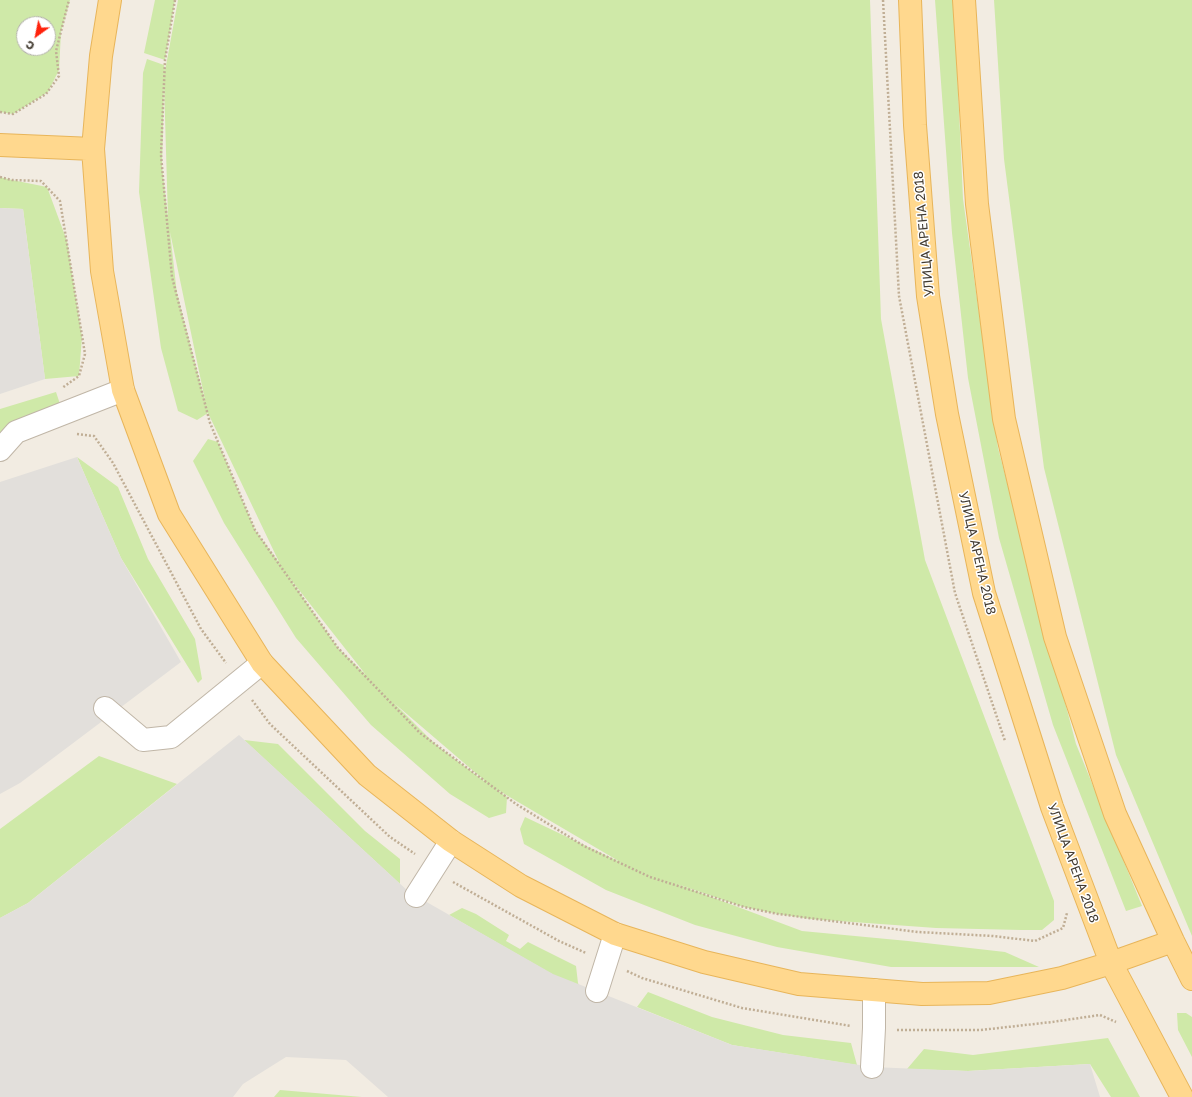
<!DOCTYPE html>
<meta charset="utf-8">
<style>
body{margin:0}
#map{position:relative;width:1192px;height:1097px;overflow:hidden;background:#f2ece2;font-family:"Golos Text",sans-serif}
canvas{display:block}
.north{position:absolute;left:16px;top:16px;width:40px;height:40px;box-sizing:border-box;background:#fff;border:1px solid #b4b1ad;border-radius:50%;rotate:213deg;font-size:11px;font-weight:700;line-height:16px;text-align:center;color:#433c32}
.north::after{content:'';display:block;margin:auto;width:14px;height:18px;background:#ff220c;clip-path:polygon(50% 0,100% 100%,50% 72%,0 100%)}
</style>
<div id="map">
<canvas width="1192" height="1097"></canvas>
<div class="north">С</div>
</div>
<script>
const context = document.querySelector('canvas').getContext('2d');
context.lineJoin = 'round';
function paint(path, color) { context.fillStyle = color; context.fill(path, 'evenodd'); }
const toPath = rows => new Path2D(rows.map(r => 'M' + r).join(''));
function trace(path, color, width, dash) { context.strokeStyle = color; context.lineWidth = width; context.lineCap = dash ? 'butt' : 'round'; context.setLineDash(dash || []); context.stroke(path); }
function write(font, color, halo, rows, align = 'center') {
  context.font = font + ' "Golos Text",sans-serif'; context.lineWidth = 3; context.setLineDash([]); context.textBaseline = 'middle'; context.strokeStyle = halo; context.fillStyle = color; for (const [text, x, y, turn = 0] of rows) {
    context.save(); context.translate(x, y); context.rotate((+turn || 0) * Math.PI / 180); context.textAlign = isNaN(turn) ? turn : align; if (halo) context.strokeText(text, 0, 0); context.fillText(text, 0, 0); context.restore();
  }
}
const green = toPath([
 [0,0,70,0,61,32,59,70,48,92,13,114,0,112],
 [24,24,48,24,48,48,24,48],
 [155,0,175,0,165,60,144,53],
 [178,0,870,0,881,319,925,560,1054,901,1054,920,1042,930,1021,930,936,928,811,919,778,914,744,907,674,883,802,931,908,941,1005,952,1039,967,891,967,777,947,695,925,606,890,524,844,520,829,525,817,622,863,496,789,507,797,506,813,489,818,450,794,371,725,296,638,224,523,193,461,208,439,218,442,255,530,280,564,208,413,197,420,178,411,161,348,139,192,143,73,147,59,164,65,165,71],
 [164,83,168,219,162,166],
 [170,232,205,400,205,401,177,294],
 [288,576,366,675,338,648],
 [394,703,484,780,484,781,435,744],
 [935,0,954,0,963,199,998,448,1076,744,1142,906,1126,911,1053,725,999,538,968,378,952,233],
 [994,0,1192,0,1192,936,1116,755,1044,468,1004,159],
 [0,177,12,180,47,187,67,241,82,337,79,376,45,379,23,209,0,208],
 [56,392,63,413,0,450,0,409],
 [77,457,118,487,148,559,195,639,202,679,198,683,121,558],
 [244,740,278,744,365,831,400,859,400,884],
 [99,756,177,784,28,903,0,918,0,829],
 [462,908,476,914,509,935,506,941,520,949,528,942,576,966,578,983,581,991,449,915],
 [648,992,712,1017,783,1035,851,1043,857,1065,732,1045,637,1007],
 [1177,1013,1186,1013,1192,1017,1192,1057,1178,1030],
 [1108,1038,1140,1097,1111,1097,1090,1064,968,1071,907,1069,924,1049,973,1055],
 [280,1090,362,1097,274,1097]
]);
const parking = toPath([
 [0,208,23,209,45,379,0,394],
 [77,457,121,558,181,662,20,783,0,794,0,482],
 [239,735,409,892,553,974,732,1045,872,1067,968,1071,1090,1064,1100,1097,388,1097,346,1060,286,1057,243,1084,233,1097,0,1097,0,918,28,903]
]);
const path = toPath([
 [175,0,165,60,161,155,172,277,210,423,255,530,338,648,420,733,516,804,584,846,650,877,744,907,778,914,918,932,993,936,1035,941,1063,928,1067,913],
 [883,0,899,296,955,593,1005,741],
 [0,112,13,114,46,94,59,76,56,51,69,0],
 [0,177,12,180,41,181,60,201,85,354,79,376,62,388],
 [77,434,94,436,113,463,201,629,226,663],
 [252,700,270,724,390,837,415,854],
 [453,882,559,941,586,953],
 [627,971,642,978,742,1008,851,1026],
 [897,1030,981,1030,1052,1022,1100,1015,1116,1022]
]);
const minor = toPath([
 [0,450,16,432,123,390],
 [105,708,143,740,171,737,262,663],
 [416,896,451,841],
 [597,991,615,934],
 [872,1067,874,1028,874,990]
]);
const major = toPath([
 [110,0,101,56,93,149,102,271,123,390,169,514,262,663,367,775,451,841,521,886,615,934,704,962,799,984,922,994,989,993,1062,978,1111,963,1173,941],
 [910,0,915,125,928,296,947,414,984,593,1052,807,1111,963,1182,1097],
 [964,0,977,204,1004,419,1055,637,1115,814,1173,941,1192,979],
 [0,145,93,149]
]);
const streetNames = [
 ["УЛИЦА АРЕНА 2018",924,234,-95],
 ["УЛИЦА АРЕНА 2018",977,553,77],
 ["УЛИЦА АРЕНА 2018",1073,863,70]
];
paint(green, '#cfe9a8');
paint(parking, '#e2dfdb');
trace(minor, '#c0b6a7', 24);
trace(major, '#e8b55a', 24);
trace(path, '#c0ae95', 2.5, [2, 2]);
trace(minor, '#fff', 22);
trace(major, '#ffd88e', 22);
write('13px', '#433c32', '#fff', streetNames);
</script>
